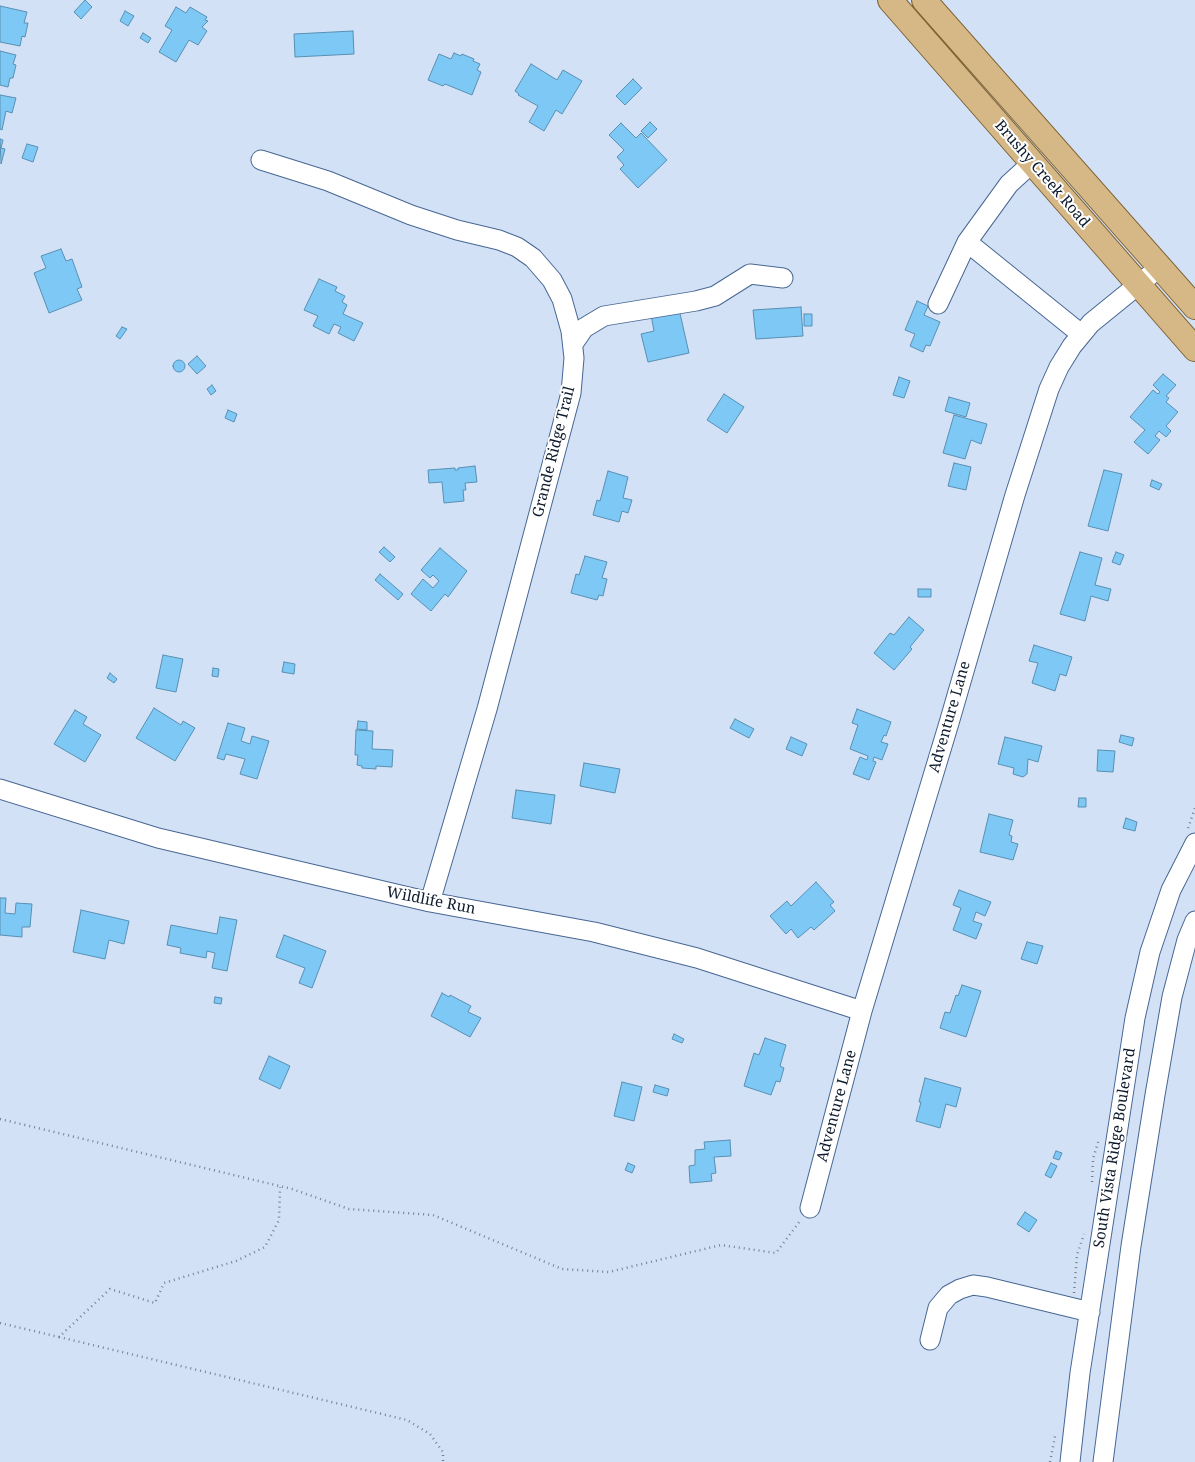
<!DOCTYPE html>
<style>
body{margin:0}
canvas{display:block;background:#d3e1f6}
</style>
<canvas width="1195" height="1462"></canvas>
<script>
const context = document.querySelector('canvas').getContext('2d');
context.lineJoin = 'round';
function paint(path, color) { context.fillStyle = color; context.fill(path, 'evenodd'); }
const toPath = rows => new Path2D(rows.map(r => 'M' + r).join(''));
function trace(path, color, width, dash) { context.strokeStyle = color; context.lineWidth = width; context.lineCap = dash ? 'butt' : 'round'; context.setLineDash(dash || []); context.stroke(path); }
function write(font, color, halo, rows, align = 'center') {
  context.font = font + ' "Noto Serif",serif'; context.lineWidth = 4; context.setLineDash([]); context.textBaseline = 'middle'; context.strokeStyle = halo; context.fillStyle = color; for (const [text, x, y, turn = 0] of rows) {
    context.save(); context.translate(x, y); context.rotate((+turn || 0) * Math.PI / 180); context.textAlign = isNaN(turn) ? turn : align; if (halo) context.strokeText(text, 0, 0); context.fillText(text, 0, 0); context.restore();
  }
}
const building = toPath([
 [85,0,92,7,81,19,74,12,85,0],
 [0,6,27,12,24,23,28,23,25,37,22,36,20,46,0,42,0,6],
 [176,7,186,13,190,7,207,17,205,20,208,21,202,27,207,31,198,45,189,40,176,62,159,52,172,30,165,26,176,7],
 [125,11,134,16,128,26,120,21,125,11],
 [353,31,354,54,295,57,294,34,353,31],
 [143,33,151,38,148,43,140,38,143,33],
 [0,51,16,55,13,64,16,65,13,78,10,78,8,87,0,85,0,51],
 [454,53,461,56,462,54,474,59,473,61,480,64,477,70,481,72,472,95,445,84,443,86,428,80,439,54,451,59,454,53],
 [531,64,557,80,563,70,582,81,562,114,556,110,544,131,529,122,538,106,518,95,519,94,515,91,531,64],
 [633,79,642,88,625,105,616,96,633,79],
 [0,95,16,98,12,113,6,111,2,130,0,129,0,95],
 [650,122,657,129,648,138,641,131,650,122],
 [621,123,636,138,641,133,667,160,638,188,620,169,624,165,617,157,624,150,609,135,621,123],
 [0,139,3,140,1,148,5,149,1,164,0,139],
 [27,144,38,147,33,162,22,158,27,144],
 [61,249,66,261,72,259,82,287,77,289,82,300,49,313,34,273,46,268,41,256,61,249],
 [319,279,337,287,335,291,345,296,342,302,347,305,343,314,363,323,354,341,338,333,341,327,334,324,329,334,313,326,318,316,304,310,319,279],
 [917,301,928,306,924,315,940,322,930,346,926,345,923,352,910,346,915,334,905,330,917,301],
 [801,307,803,336,756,339,753,310,801,307],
 [679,309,689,353,648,362,641,334,654,331,651,315,679,309],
 [804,314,812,314,812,326,804,326,804,314],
 [122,327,127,329,120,339,116,336,122,327],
 [197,356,206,366,197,374,188,364,197,356],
 '173 366a6 6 0 1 1 12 0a6 6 0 1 1-12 0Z',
 [1163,374,1176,385,1166,396,1169,398,1166,402,1178,412,1166,426,1171,431,1166,437,1159,431,1155,436,1160,440,1148,454,1134,442,1145,430,1130,417,1153,390,1158,394,1160,392,1153,385,1163,374],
 [899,377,910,381,904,398,893,395,899,377],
 [212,385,216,391,211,395,207,389,212,385],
 [724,394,744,407,727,433,707,420,724,394],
 [949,397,970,403,966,417,945,411,949,397],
 [228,410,237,414,234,422,225,418,228,410],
 [954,415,987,424,981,444,971,440,965,459,943,453,954,415],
 [954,463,971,467,966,490,948,486,954,463],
 [475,466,477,482,465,483,466,490,463,490,464,501,444,503,442,482,429,483,428,470,455,468,455,470,458,470,458,468,475,466],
 [1104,470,1122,474,1108,531,1088,526,1104,470],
 [608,471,628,477,623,498,632,500,628,513,622,511,619,522,593,515,597,500,600,501,608,471],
 [1152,480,1162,484,1159,490,1150,486,1152,480],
 [384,547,395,557,390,562,379,552,384,547],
 [440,548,467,571,448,597,445,594,431,611,411,594,423,579,433,588,439,581,433,575,430,578,421,570,440,548],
 [1080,552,1102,558,1095,585,1111,589,1108,601,1091,596,1085,621,1060,614,1080,552],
 [1116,552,1124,555,1120,565,1112,562,1116,552],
 [585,556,607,562,602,578,607,579,603,596,599,595,597,600,571,593,576,574,579,575,585,556],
 [380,574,403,594,398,600,375,580,380,574],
 [918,589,931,589,931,597,918,597,918,589],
 [909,617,924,630,910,647,912,649,894,670,874,653,890,633,894,635,909,617],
 [1034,645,1072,657,1066,676,1060,674,1055,691,1032,683,1038,663,1029,661,1034,645],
 [163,655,183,659,176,692,156,688,163,655],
 [284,662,295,664,294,674,282,672,284,662],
 [213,668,219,669,218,677,212,676,213,668],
 [110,673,117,679,114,683,107,678,110,673],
 [154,708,181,725,183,721,195,728,175,761,136,738,154,708],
 [857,709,891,722,886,736,884,735,881,742,888,744,882,760,874,757,873,761,876,762,869,780,853,774,860,757,867,760,868,756,850,749,858,725,852,723,857,709],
 [75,710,87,717,83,724,101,735,85,762,54,744,75,710],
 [735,719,754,729,749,738,730,728,735,719],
 [358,721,367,722,367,730,357,729,358,721],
 [228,723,245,728,241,741,250,744,252,736,269,741,257,779,240,774,245,759,226,754,224,760,217,758,228,723],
 [356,730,373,731,372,749,393,750,392,767,376,766,376,769,362,768,362,766,357,765,358,755,355,755,356,730],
 [1121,735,1134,738,1132,746,1119,742,1121,735],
 [791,737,807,744,802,756,786,749,791,737],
 [1005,737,1042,746,1038,762,1028,759,1027,774,1023,777,1013,774,1014,768,998,764,1005,737],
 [1098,750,1115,751,1113,772,1097,771,1098,750],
 [584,763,620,769,615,793,580,786,584,763],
 [516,790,555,795,551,824,512,818,516,790],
 [1079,798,1086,798,1086,807,1078,807,1079,798],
 [989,814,1013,820,1009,835,1012,836,1011,842,1018,844,1013,860,980,852,989,814],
 [1126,818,1137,822,1135,831,1123,828,1126,818],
 [816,882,834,902,830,905,835,911,814,930,811,927,798,938,791,929,786,934,770,916,787,901,791,906,816,882],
 [959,890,991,902,985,916,976,912,973,921,982,924,976,939,953,930,961,908,953,905,959,890],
 [0,898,6,898,5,913,15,914,16,903,32,904,30,927,22,927,22,937,0,935,0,898],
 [81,910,129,921,124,944,109,940,105,959,73,952,81,910],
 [220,917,237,920,227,971,212,968,215,953,207,951,206,958,180,953,181,948,167,945,171,925,217,934,220,917],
 [284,935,326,951,312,988,299,983,305,968,276,957,284,935],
 [1027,942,1043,946,1037,964,1021,959,1027,942],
 [962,985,981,991,966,1037,940,1028,945,1012,950,1013,956,995,958,996,962,985],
 [442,993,449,997,450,995,471,1006,468,1012,481,1018,470,1037,431,1016,442,993],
 [215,997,222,998,221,1004,214,1003,215,997],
 [674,1034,684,1039,682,1043,672,1039,674,1034],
 [765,1038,786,1045,780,1066,784,1068,780,1082,776,1081,771,1095,744,1086,754,1053,759,1055,765,1038],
 [269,1056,290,1066,280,1089,259,1079,269,1056],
 [925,1078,961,1088,956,1107,946,1104,940,1128,916,1121,921,1102,919,1102,925,1078],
 [622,1082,642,1087,634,1121,614,1116,622,1082],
 [655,1085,669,1089,667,1096,653,1092,655,1085],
 [730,1140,731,1156,714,1157,716,1173,711,1174,712,1181,690,1183,689,1166,695,1165,695,1150,705,1149,704,1142,730,1140],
 [1056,1151,1062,1153,1059,1160,1053,1158,1056,1151],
 [628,1163,635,1166,632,1173,625,1170,628,1163],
 [1051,1163,1057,1166,1051,1178,1045,1175,1051,1163],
 [1025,1212,1037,1220,1029,1232,1017,1224,1025,1212]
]);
const path = toPath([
 [1188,828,1195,808],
 [0,1119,292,1189,349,1209,433,1215,562,1269,609,1272,721,1245,776,1253,800,1221],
 [1092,1182,1093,1159,1099,1139],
 [1074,1293,1077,1255,1084,1234],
 [0,1323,59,1337,110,1289,155,1303,164,1283,236,1261,265,1247,279,1220,280,1187],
 [59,1337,407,1420,430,1434,443,1452,443,1462],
 [1050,1462,1055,1436]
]);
const minor = toPath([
 [261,160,328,181,411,215,457,230,499,240,517,247,533,258,552,280,562,299,571,331,574,358,571,393,487,709,430,902],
 [967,242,1081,334],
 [938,304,967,242,1009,184,1032,163],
 [573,344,584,328,604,316,696,301,715,296,750,274,783,278],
 [0,789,158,838,430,902,594,932,697,958,862,1011],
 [810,1208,862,1011,949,723,1015,495,1049,389,1059,367,1072,346,1091,323,1160,267],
 [930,1340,938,1308,949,1295,960,1289,973,1285,987,1287,1090,1312],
 [1070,1462,1080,1373,1135,1018,1150,952,1171,890,1195,843],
 [1103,1462,1131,1246,1155,1095,1172,997,1187,940,1195,921]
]);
const major = toPath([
 [890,0,1195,349],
 [924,0,1195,307]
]);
const streetNames = [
 ["Brushy Creek Road",1042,174,49],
 ["Grande Ridge Trail",554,452,-76],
 ["Adventure Lane",950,717,-74],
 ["Wildlife Run",431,901,11],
 ["Adventure Lane",837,1106,-75],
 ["South Vista Ridge Boulevard",1115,1148,-81]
];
paint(building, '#7ec8f5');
trace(building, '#5790b3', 1);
trace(minor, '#476793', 21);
trace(major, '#7e6232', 26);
trace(path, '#748195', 2.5, [1, 4]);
trace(minor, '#fff', 19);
trace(major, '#d6b886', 24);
write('15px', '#0d1a2c', '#fff', streetNames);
</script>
